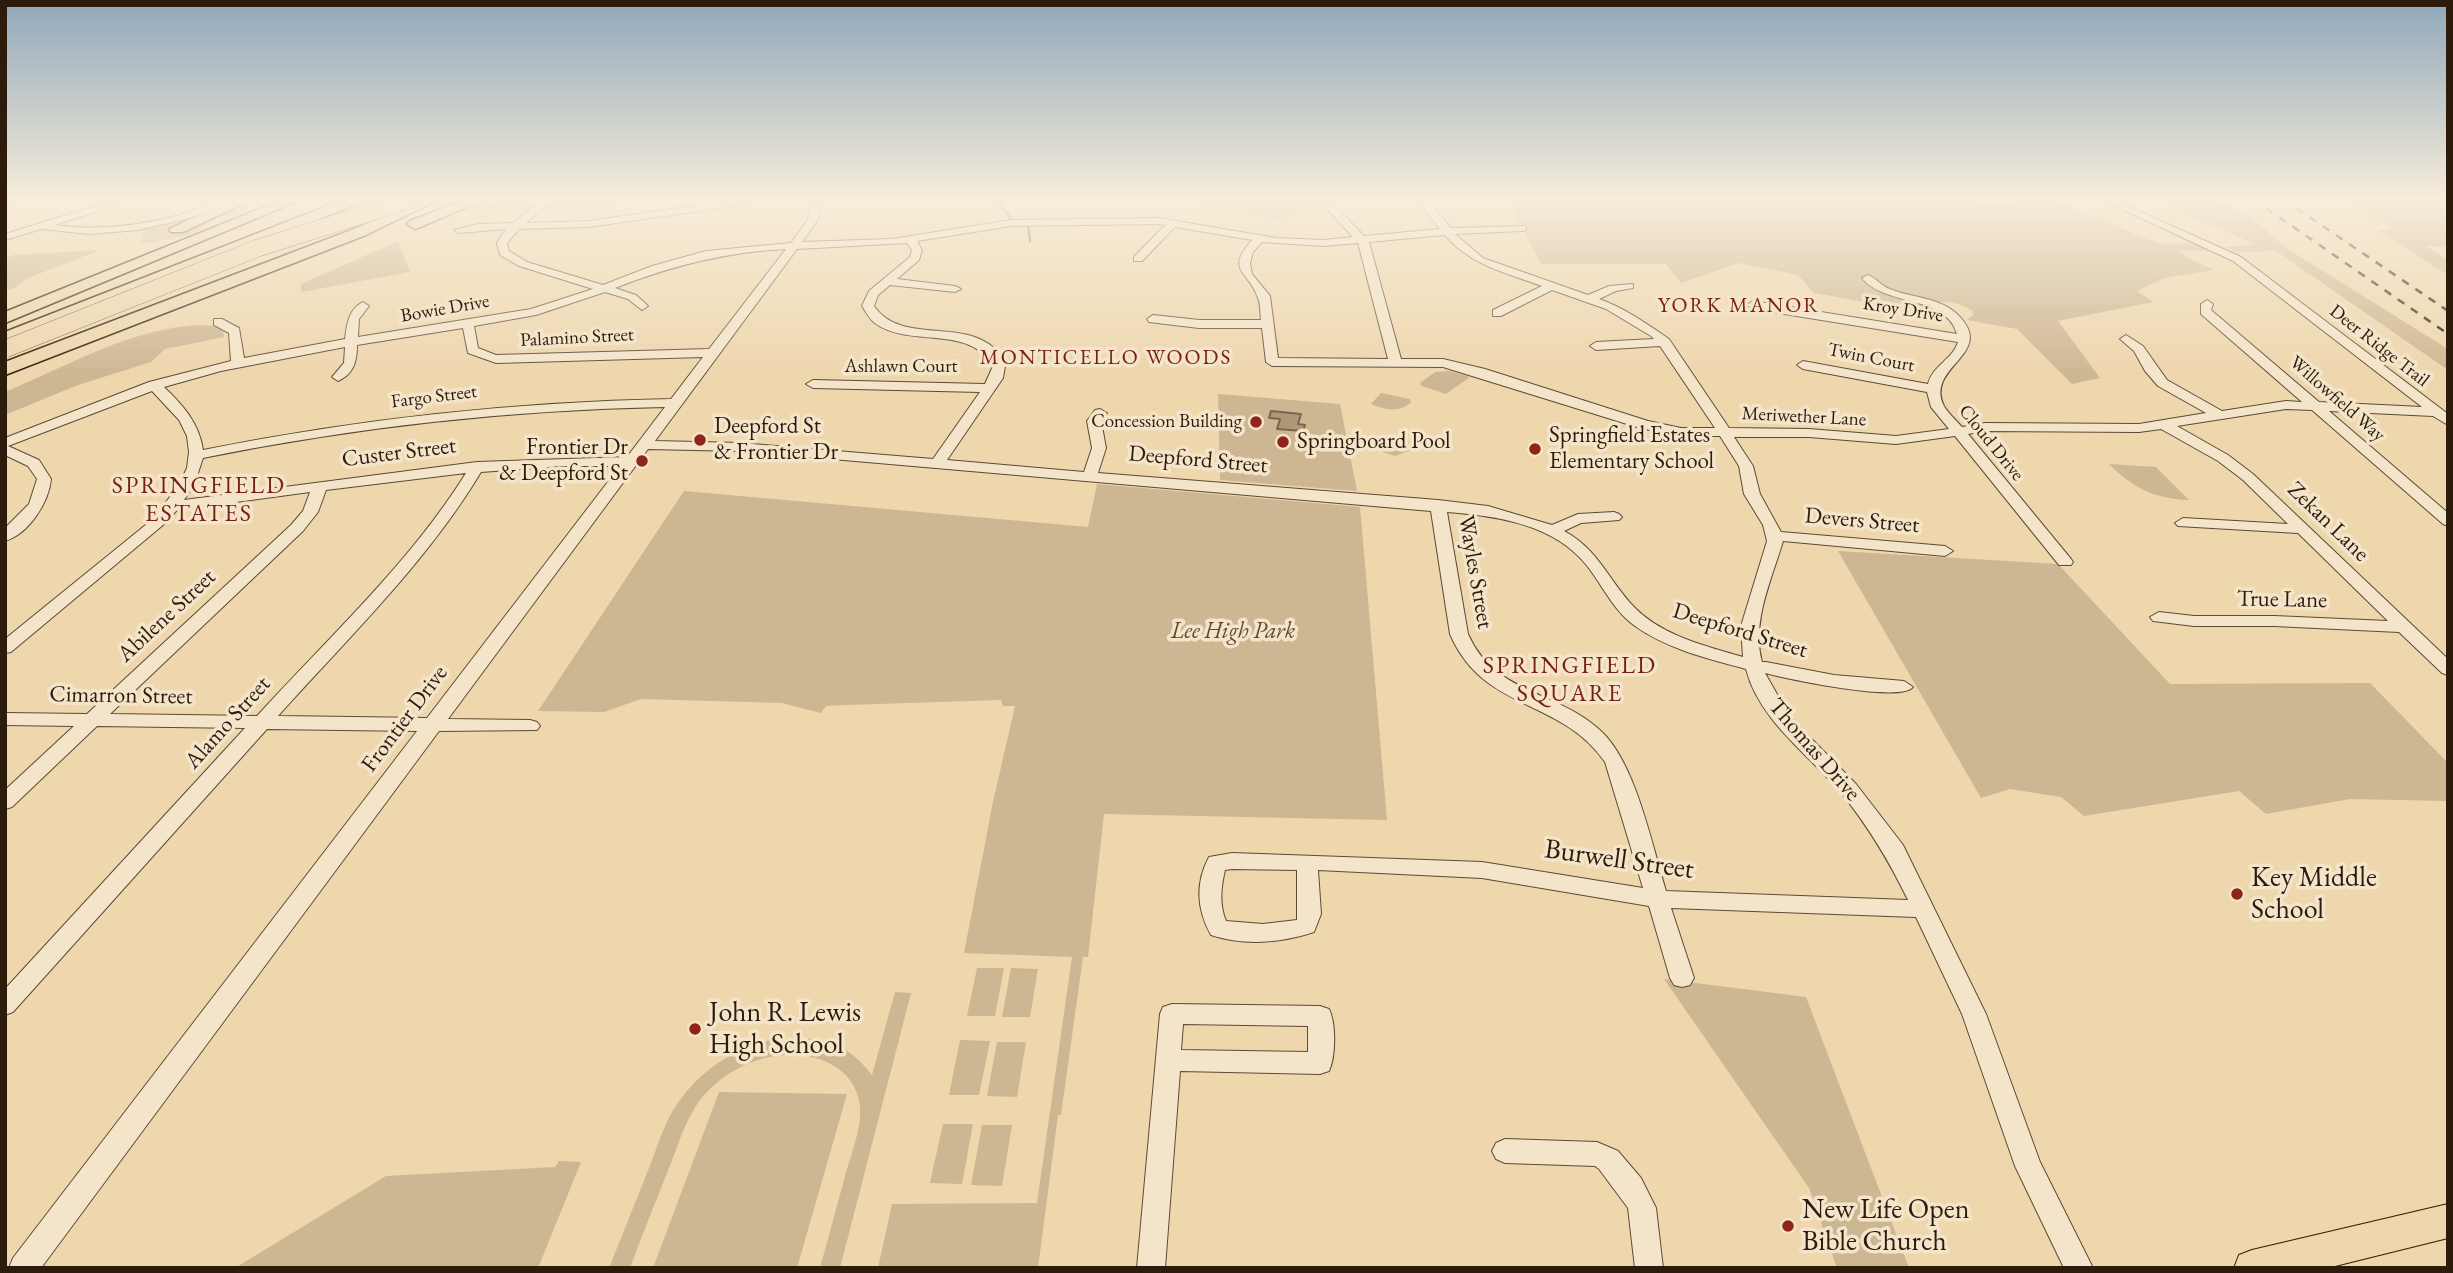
<!DOCTYPE html>
<html>
<head>
<meta charset="utf-8">
<style>
	body { margin:0 }
	#map { position:relative; width:2453px; height:1273px; overflow:hidden; background:#eed6ad; font-family:"EB Garamond",serif }
	canvas { display:block }
	.frame { position:absolute; inset:0; border:7px solid #2d1c0c; pointer-events:none }
</style>
</head>
<body>
<div id="map">
<canvas width="2453" height="1273"></canvas>
<div class="frame"></div>
</div>
<script>
const ctx = document.querySelector('canvas').getContext('2d');
ctx.lineJoin = 'round';
function fill(path, color) { ctx.fillStyle = color; ctx.fill(path, 'evenodd'); }
function trace(path, color, width, dash) { ctx.strokeStyle = color; ctx.lineWidth = width; ctx.lineCap = dash ? 'butt' : 'round'; ctx.setLineDash(dash || []); ctx.stroke(path); }
function drawText(font, color, halo, rows, align = 'center') {
  ctx.font = font + ' "EB Garamond",serif'; ctx.lineWidth = 7; ctx.setLineDash([]); ctx.textBaseline = 'middle'; ctx.strokeStyle = halo; ctx.fillStyle = color; for (const [text, x, y, turn = 0] of rows) {
    ctx.save(); ctx.translate(x, y); ctx.rotate((+turn || 0) * Math.PI / 180); ctx.textAlign = isNaN(turn) ? turn : align; if (halo) ctx.strokeText(text, 0, 0); ctx.fillText(text, 0, 0); ctx.restore();
  }
}
fill(new Path2D(`
	M 496,199 L 657,199 L 591,208 L 464,210 Z
	M 876,199 L 1306,199 L 1306,203 L 1314,204 L 1280,220 L 1192,204 Z
	M 1507,199 L 1974,199 L 1982,205 L 2028,199 L 2055,199 L 2141,237 L 2163,244 L 2198,243 L 2216,251 L 2178,250 L 2192,260 L 2214,270 L 2164,278 L 2137,291 L 2153,302 L 2058,321 L 2100,378 L 2072,384 L 2017,329 L 1967,320 L 1973,315 L 1973,311 C 1960,302 1944,299 1929,305 L 1932,311 L 1945,316 L 1814,293 L 1798,275 L 1739,263 L 1681,283 L 1666,264 L 1541,264 Z
	M 2151,199 L 2216,199 L 2242,210 L 2291,251 L 2448,349 L 2448,370 L 2276,251 L 2236,252 L 2225,247 L 2255,244 Z
	M 2345,199 L 2448,199 L 2448,247 L 2426,246 L 2448,260 L 2448,275 L 2377,230 L 2394,230 Z
	M 232,204 L 250,206 L 236,216 L 222,216 L 186,236 L 141,244 L 143,228 L 189,218 Z
	M 398,241 L 410,272 L 301,292 L 301,284 Z
	M 100,250 L 28,278 L 17,285 L 16,288 L 5,290 L 5,259 L 13,255 Z
	M 198,325 L 213,326 L 223,331 L 224,337 L 165,349 L 151,362 L 78,385 L 5,415 L 5,392 C 67,366 130,329 198,325 Z
	M 1450,371 L 1470,377 L 1446,394 L 1422,386 L 1420,383 L 1435,372 Z
	M 1381,393 L 1410,399 L 1411,402 C 1401,413 1384,410 1371,404 Z
	M 1218,394 L 1340,404 L 1357,491 L 1220,480 Z
	M 1388,436 L 1408,441 L 1411,450 L 1395,456 L 1374,449 L 1372,444 Z
	M 2109,464 L 2156,467 L 2189,500 C 2155,499 2133,488 2109,464 Z
	M 1097,484 L 1360,507 L 1387,820 L 1104,814 L 1088,957 L 1083,957 L 1061,1115 L 1058,1115 L 1038,1268 L 878,1268 L 892,1204 L 1037,1203 L 1072,957 L 964,953 L 993,802 L 1015,706 L 1003,706 L 1001,700 L 847,705 L 826,706 L 821,713 L 782,703 L 641,699 L 604,712 L 538,711 L 684,491 L 1088,527 Z
	M 1838,551 L 2058,564 L 2170,684 L 2370,683 L 2448,763 L 2448,801 L 2350,799 L 2266,814 L 2239,791 L 2084,816 L 2061,797 L 2010,789 L 1981,798 Z
	M 977,968 L 1004,968 L 995,1016 L 967,1016 Z
	M 1011,968 L 1038,969 L 1030,1017 L 1002,1017 Z
	M 1664,979 L 1806,997 L 1909,1268 L 1837,1268 L 1809,1188 Z
	M 895,992 L 911,993 L 840,1268 L 820,1268 C 828,1239 836,1209 844,1180 C 849,1160 858,1139 860,1118 C 864,1075 825,1053 787,1055 C 754,1056 720,1074 700,1100 C 686,1119 679,1142 671,1163 C 657,1198 643,1233 630,1268 L 609,1268 C 623,1233 637,1198 651,1163 C 659,1142 666,1118 680,1100 C 704,1066 747,1040 789,1038 C 828,1037 848,1045 872,1075 Z
	M 960,1040 L 990,1041 L 979,1095 L 949,1095 Z
	M 997,1042 L 1026,1042 L 1017,1097 L 987,1096 Z
	M 719,1092 L 847,1094 L 797,1268 L 653,1268 Z
	M 943,1124 L 973,1124 L 962,1184 L 930,1183 Z
	M 982,1125 L 1012,1125 L 1002,1186 L 971,1185 Z
	M 559,1161 L 581,1162 L 538,1268 L 235,1268 L 386,1176 L 555,1167 Z`), '#cdb692');
const water = new Path2D(`
	M 1271,411 L 1301,414 L 1298,424 L 1305,425 L 1303,431 L 1277,429 L 1280,419 L 1269,418 Z`);
fill(water, '#ac9776');
trace(water, '#79664c', 2);
trace(new Path2D(`
	M 973,199 L 1002,204 L 1002,208 L 1011,218
	M 1028,226 L 1030,241`), '#79664c', 2.5);
const minor = new Path2D(`
	M 13,199 L 28,199 L 5,207 L 5,201 Z
	M 119,199 L 133,199 L 55,225 C 96,231 139,226 180,215 C 198,209 218,197 237,199 L 190,218 L 138,230 L 89,234 L 41,229 L 5,240 L 5,234 Z
	M 543,199 L 548,202 L 547,204 L 526,223 L 589,221 L 742,199 L 765,199 L 760,202 L 589,227 L 519,229 L 507,243 L 509,251 L 527,262 L 603,285 L 652,266 L 706,251 L 791,243 L 807,221 L 812,206 L 807,199 L 817,199 L 822,206 L 817,221 L 802,242 L 892,239 L 1011,220 L 1159,218 L 1276,238 L 1323,240 L 1353,237 L 1324,206 L 1302,202 L 1302,199 L 1331,202 L 1364,236 L 1440,229 L 1416,199 L 1426,199 L 1451,228 L 1526,226 L 1526,230 L 1522,231 L 1455,234 L 1483,258 L 1588,295 L 1609,286 L 1633,284 L 1633,288 L 1616,291 L 1599,299 C 1625,308 1647,324 1669,339 L 1729,428 L 1809,429 L 1896,436 L 1949,429 L 1931,407 L 1927,392 L 1803,369 L 1797,365 L 1803,361 L 1928,384 C 1932,366 1953,359 1958,342 L 1753,309 L 1747,305 L 1753,301 L 1957,334 C 1946,294 1885,307 1862,278 L 1868,275 C 1876,278 1881,286 1890,289 C 1911,298 1938,297 1956,313 C 2000,354 1924,365 1944,406 C 1948,413 1956,420 1962,427 L 1985,423 L 2139,424 L 2206,413 L 2158,386 L 2145,371 L 2134,351 L 2120,339 L 2126,335 L 2143,346 L 2167,380 L 2222,411 L 2286,401 L 2302,402 L 2201,314 L 2201,304 L 2207,300 L 2213,304 L 2211,310 L 2319,402 L 2422,407 L 2233,261 L 2100,199 L 2112,199 L 2241,257 L 2448,414 L 2448,425 L 2433,416 L 2329,411 L 2448,513 L 2448,526 L 2443,524 L 2312,410 L 2286,409 L 2177,426 L 2228,455 L 2253,474 L 2448,659 L 2448,675 L 2442,673 L 2399,632 L 2274,626 L 2194,626 L 2153,621 L 2150,617 L 2159,612 L 2194,616 L 2274,616 L 2388,621 L 2298,533 L 2178,526 L 2175,523 L 2183,518 L 2288,524 L 2243,480 L 2218,461 L 2161,429 L 2139,432 L 1985,431 L 1968,434 L 2071,559 L 2073,562 L 2071,565 L 2059,565 L 1955,436 L 1896,444 L 1809,437 L 1734,437 L 1753,466 L 1760,494 L 1781,532 L 1945,546 L 1953,551 L 1945,556 L 1783,541 C 1772,579 1751,622 1762,662 L 1766,662 L 1834,675 L 1904,681 L 1913,687 C 1900,703 1788,679 1765,673 L 1790,717 L 1856,784 L 1903,845 L 1986,1014 L 2040,1162 L 2093,1268 L 2064,1268 L 2015,1166 L 1962,1014 L 1916,917 L 1671,908 L 1694,978 L 1690,985 L 1682,987 L 1674,985 L 1670,978 L 1649,906 L 1482,878 L 1318,870 L 1321,914 L 1314,932 C 1281,943 1244,946 1211,935 C 1197,910 1195,883 1209,857 L 1232,853 L 1482,862 L 1643,888 L 1605,762 C 1560,697 1484,713 1450,634 L 1431,511 L 740,451 L 648,449 L 448,719 L 530,720 L 537,722 L 540,726 L 537,730 L 439,731 L 41,1268 L 9,1268 L 13,1258 L 417,731 L 267,729 L 13,1012 L 5,1015 L 5,989 L 245,728 L 97,726 L 12,807 L 5,809 L 5,790 L 74,726 L 5,725 L 5,713 L 87,714 L 291,525 L 303,511 L 310,492 L 177,510 L 163,525 L 11,652 L 5,653 L 5,639 L 153,519 L 179,485 L 187,468 L 189,452 L 187,436 L 179,420 L 152,391 L 8,446 L 39,460 L 51,479 C 49,502 29,534 5,541 L 5,528 L 29,504 L 37,479 L 28,466 L 5,455 L 5,438 L 149,382 L 231,361 L 229,333 L 214,325 L 214,319 L 222,319 L 239,328 L 244,358 L 345,339 C 347,324 348,310 363,302 L 369,306 L 359,319 L 358,337 L 531,309 L 593,289 L 519,266 L 500,255 L 497,243 L 506,229 L 459,233 L 454,230 L 479,224 L 513,223 ZM 1159,224 L 1165,225 L 1134,257 L 1134,261 L 1142,261 L 1175,227 L 1252,240 C 1224,271 1250,272 1258,298 C 1261,305 1260,313 1261,320 L 1199,320 L 1153,315 L 1147,319 L 1149,322 L 1199,328 L 1262,328 L 1266,362 L 1272,366 L 1443,367 L 1640,428 L 1681,436 L 1720,436 L 1739,466 L 1744,494 L 1763,525 L 1767,541 L 1741,626 L 1743,657 C 1706,646 1662,636 1634,607 C 1609,581 1598,549 1564,531 L 1581,523 L 1619,520 L 1622,517 L 1619,514 L 1614,512 L 1578,514 L 1552,525 L 1488,506 L 1438,500 L 1098,473 L 1106,448 L 1101,421 L 1107,413 L 1100,409 L 1095,410 L 1087,421 L 1092,448 L 1084,472 L 947,460 L 1003,378 L 1005,366 C 1002,360 999,352 994,348 C 960,318 901,345 874,306 L 878,295 L 890,285 L 955,292 L 961,289 L 955,286 L 897,279 L 919,260 L 922,250 L 917,241 L 1011,226 ZM 1445,235 C 1470,265 1506,273 1542,286 L 1493,310 L 1493,316 L 1501,316 L 1552,290 L 1606,309 L 1651,336 L 1654,339 L 1596,342 L 1590,346 L 1596,350 L 1660,346 L 1715,428 L 1681,428 L 1648,421 L 1485,369 L 1443,359 L 1401,359 L 1369,242 ZM 1262,242 L 1323,246 L 1358,243 L 1388,359 L 1278,358 L 1270,296 L 1252,274 L 1250,263 L 1253,252 ZM 907,243 L 912,250 L 910,257 L 869,291 L 862,306 C 866,312 870,320 876,324 C 911,348 969,324 993,366 L 985,384 L 813,380 L 806,384 L 813,388 L 980,392 L 933,459 L 740,443 L 655,441 L 797,249 ZM 786,249 L 709,349 L 496,355 L 478,348 L 474,326 L 536,315 L 605,292 L 628,299 L 642,310 L 648,306 L 636,295 L 615,288 C 671,266 725,252 786,249 ZM 463,328 L 468,353 L 496,363 L 703,357 L 671,399 C 513,402 358,419 203,450 C 199,423 183,405 164,387 L 221,371 L 345,347 L 344,363 L 332,377 L 338,381 C 354,374 357,361 357,345 ZM 665,407 L 627,457 L 477,462 L 184,500 L 194,485 L 203,458 C 356,427 509,410 665,407 ZM 562,466 L 620,466 L 427,718 L 278,716 C 348,638 427,562 481,472 ZM 466,473 C 410,563 328,638 257,716 L 110,714 L 303,531 L 318,512 L 326,490 ZM 1447,512 C 1497,516 1555,524 1588,567 C 1604,588 1614,611 1635,626 C 1667,649 1709,659 1746,669 C 1759,721 1811,756 1843,795 C 1870,829 1889,861 1908,900 L 1666,891 C 1652,845 1636,766 1603,733 C 1560,690 1495,696 1468,634 ZM 1232,869 L 1297,870 L 1297,920 L 1263,924 L 1226,921 C 1219,904 1221,887 1225,870 Z
	M 1172,1004 L 1320,1006 L 1329,1009 C 1336,1023 1336,1056 1329,1071 L 1320,1074 L 1180,1071 L 1165,1268 L 1137,1268 L 1160,1014 L 1163,1007 ZM 1183,1024 L 1308,1026 L 1308,1052 L 1181,1050 Z
	M 1505,1139 L 1597,1142 L 1618,1151 L 1641,1178 L 1656,1208 L 1663,1268 L 1635,1268 L 1628,1208 L 1599,1169 L 1595,1166 L 1505,1163 L 1496,1159 L 1492,1151 L 1496,1143 Z`);
const major = new Path2D(`
	M 2448,1204 L 2448,1238 L 2327,1268 L 2234,1268 L 2239,1255 L 2252,1250 Z`);
const highway = new Path2D(`
	M 234,199 L 253,199 L 183,232 L 171,232 L 169,229 Z
	M 284,199 L 303,199 L 5,323 L 5,312 Z
	M 345,199 L 364,199 L 362,202 L 5,344 L 5,332 Z
	M 422,199 L 440,199 L 366,235 L 5,375 L 5,362 L 354,229 Z
	M 467,199 L 486,199 L 420,227 L 415,229 L 407,224 L 410,221 Z`);
trace(minor, '#5d4a34', 2);
trace(major, '#2d1c0c', 2);
trace(highway, '#2d1c0c', 3);
fill(minor, '#f4e4ca');
fill(major, '#eed6ad');
fill(highway, '#eed6ad');
trace(new Path2D(`
	M 2253,199 L 2448,334
	M 2283,199 L 2448,311`), '#2d1c0c', 2.5, [8, 8]);
const highwayBridge = new Path2D(`
	M 5,349 L 258,248 L 413,199`);
trace(highwayBridge, '#2d1c0c', 18, []);
trace(highwayBridge, '#eed6ad', 17);
const sky = ctx.createLinearGradient(0, 0, 0, 377);
sky.addColorStop(0, '#90a8ba');
sky.addColorStop(0.53, '#f7edda');
sky.addColorStop(1, '#f7edda00');
ctx.fillStyle = sky;
ctx.fillRect(0, 0, 2453, 377);
for (const [x, y, r, color] of [
	[1256,422,7,"#8f2418"],
	[700,440,7,"#8f2418"],
	[1283,442,7,"#8f2418"],
	[1535,449,7,"#8f2418"],
	[642,461,7,"#8f2418"],
	[2237,894,7,"#8f2418"],
	[695,1029,7,"#8f2418"],
	[1788,1226,7,"#8f2418"]
]) { const dot = new Path2D(); dot.arc(x, y, r, 0, 2 * Math.PI); ctx.fillStyle = color; ctx.fill(dot); trace(dot, '#f4e4ca', 2.5); }
drawText('19px', '#2d1c0c', '#f4e4ca', [
	["Bowie Drive",445,309,-10],
	["Kroy Drive",1903,310,9],
	["Palamino Street",577,338,-3],
	["Deer Ridge Trail",2379,346,38],
	["Twin Court",1871,358,11],
	["Ashlawn Court",901,367],
	["Fargo Street",434,397,-7],
	["Willowfield Way",2337,399,41],
	["Meriwether Lane",1804,417,3],
	["Cloud Drive",1991,443,51]
]);
drawText('19px', '#2d1c0c', '#f4e4ca', [
	["Concession Building",1242,422]
], 'right');
ctx.letterSpacing = '2px';
drawText('21px', '#7a1f14', '#f4e4ca', [
	["YORK MANOR",1739,306],
	["MONTICELLO WOODS",1106,358]
]);
ctx.letterSpacing = '0px';
drawText('23px', '#2d1c0c', '#f4e4ca', [
	["Deepford St",714,427],
	["& Frontier Dr",714,453],
	["Springfield Estates",1549,436],
	["Elementary School",1549,462],
	["Springboard Pool",1297,442],
	["Frontier Dr",628,448,"right"],
	["& Deepford St",628,474,"right"]
], 'left');
drawText('23px', '#2d1c0c', '#f4e4ca', [
	["Custer Street",399,453,-7],
	["Deepford Street",1198,460,5],
	["Devers Street",1862,521,5],
	["Zekan Lane",2328,522,44],
	["Wayles Street",1475,572,80],
	["True Lane",2282,600,1],
	["Abilene Street",167,616,-43],
	["Deepford Street",1740,631,17],
	["Cimarron Street",121,696,1],
	["Frontier Drive",405,719,-53],
	["Alamo Street",228,723,-48],
	["Thomas Drive",1814,750,49]
]);
drawText('italic 23px', '#5d4a34', '#f4e4ca', [
	["Lee High Park",1233,632]
]);
ctx.letterSpacing = '2px';
drawText('24px', '#7a1f14', '#f4e4ca', [
	["SPRINGFIELD",199,486],
	["ESTATES",199,514],
	["SPRINGFIELD",1570,666],
	["SQUARE",1570,694]
]);
ctx.letterSpacing = '0px';
drawText('28px', '#2d1c0c', '#f4e4ca', [
	["Burwell Street",1619,860,8]
]);
drawText('28px', '#2d1c0c', '#f4e4ca', [
	["Key Middle",2251,878],
	["School",2251,910],
	["John R. Lewis",709,1013],
	["High School",709,1045],
	["New Life Open",1802,1210],
	["Bible Church",1802,1242]
], 'left');
</script>
</body>
</html>
